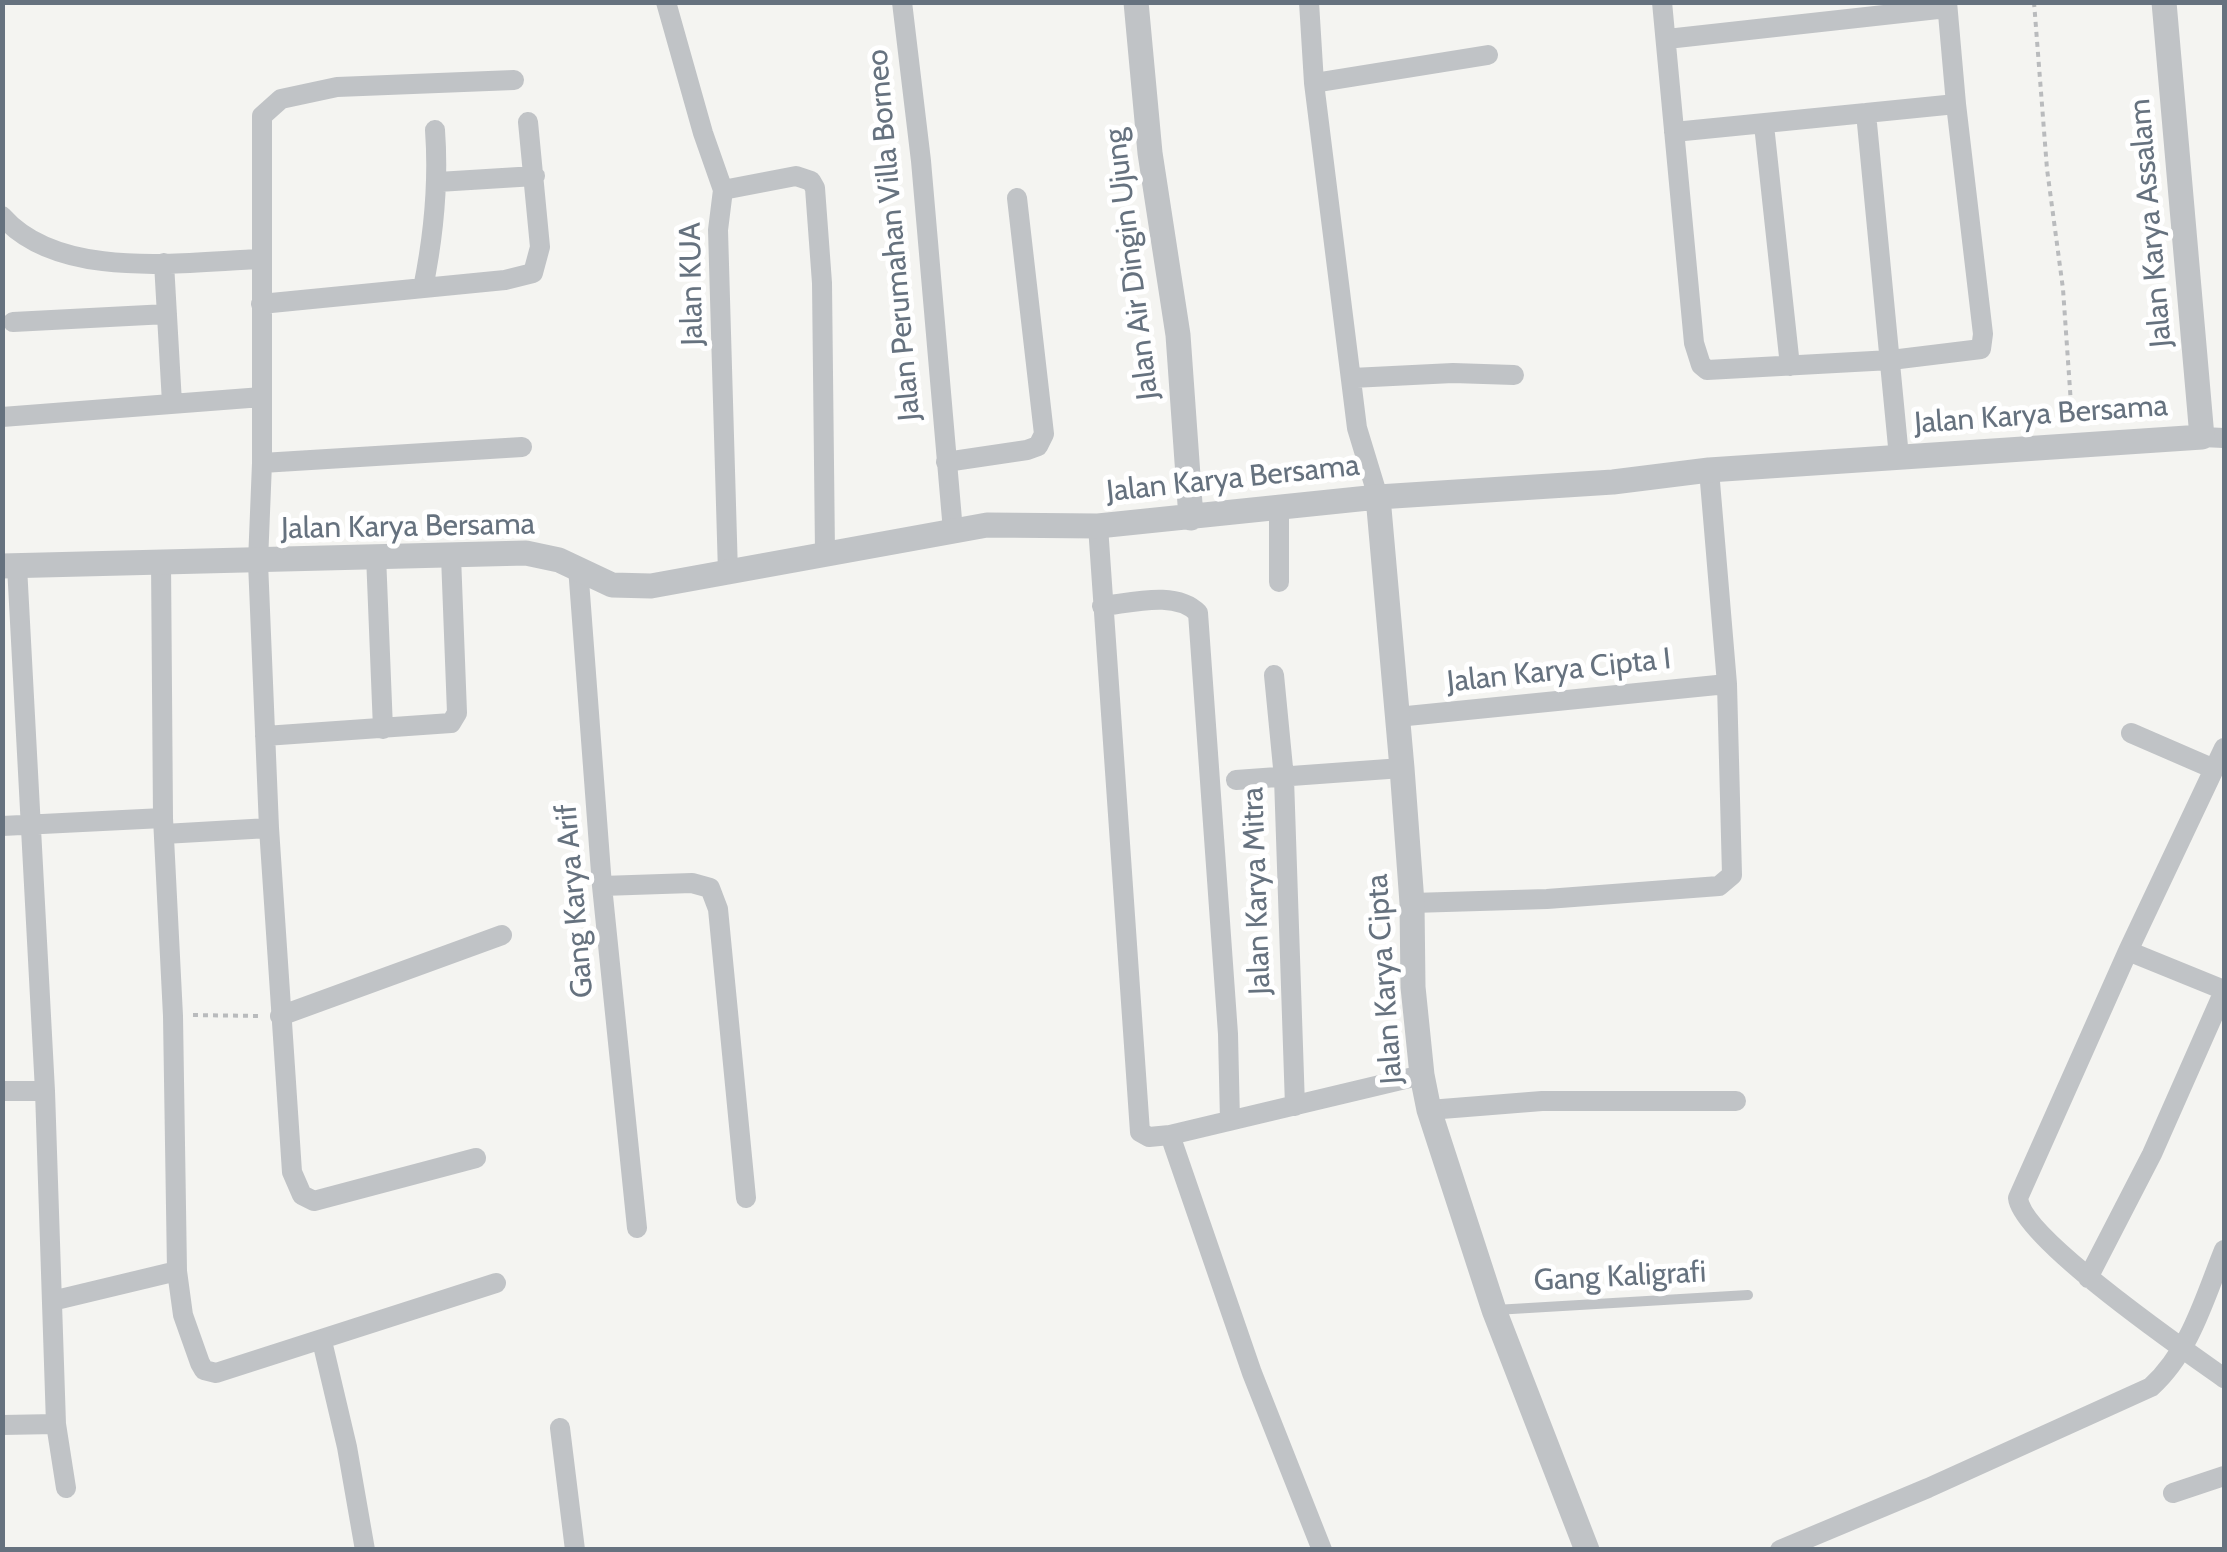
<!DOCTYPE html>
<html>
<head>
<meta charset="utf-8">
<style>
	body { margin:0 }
	#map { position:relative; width:2227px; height:1552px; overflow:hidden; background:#f4f4f1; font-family:Cabin,sans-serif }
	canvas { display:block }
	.frame { position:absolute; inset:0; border:5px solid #66727f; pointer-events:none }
</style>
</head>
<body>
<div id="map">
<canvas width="2227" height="1552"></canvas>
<div class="frame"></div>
</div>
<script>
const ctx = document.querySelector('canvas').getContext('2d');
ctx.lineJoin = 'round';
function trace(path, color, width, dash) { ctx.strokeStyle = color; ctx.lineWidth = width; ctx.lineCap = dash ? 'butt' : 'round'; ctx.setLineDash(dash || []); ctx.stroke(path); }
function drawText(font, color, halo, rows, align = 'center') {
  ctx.font = font + ' Cabin,sans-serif'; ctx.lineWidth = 10; ctx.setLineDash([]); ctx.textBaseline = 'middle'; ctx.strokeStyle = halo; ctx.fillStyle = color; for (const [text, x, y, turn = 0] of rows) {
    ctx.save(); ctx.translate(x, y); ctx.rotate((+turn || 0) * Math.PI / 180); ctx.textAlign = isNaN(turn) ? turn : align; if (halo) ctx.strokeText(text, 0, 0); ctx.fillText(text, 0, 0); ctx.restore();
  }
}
trace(new Path2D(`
	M 2034,2 L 2047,169 L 2063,289 L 2071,404
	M 193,1015 L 258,1016`), '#b9bbbd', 4, [5, 5]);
trace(new Path2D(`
	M 1495,1310 L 1748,1295`), '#c0c3c6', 10);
trace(new Path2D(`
	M 666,2 L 703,133 L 723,190 L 718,230 L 728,573
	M 902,2 L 921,161 L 953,531
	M 1309,2 L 1314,83 L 1357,428 L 1378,497
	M 1662,2 L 1694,343 L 1701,365 L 1707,370 L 1891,360 L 1981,349 L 1983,334 L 1956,104
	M 1667,39 L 1947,8
	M 1314,83 L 1488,55
	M 1764,125 L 1790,366
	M 1674,132 L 1866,113
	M 438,182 L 535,176
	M 723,190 L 796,176 L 811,181 L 815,188 L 822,283 L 825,553
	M 2,216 C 59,281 182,262 260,259
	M 164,263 L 172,403
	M 423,288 C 434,234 439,185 435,130
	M 261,304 L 505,280 L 533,273 L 540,247 L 528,122
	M 13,322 L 167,314
	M 1352,378 L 1453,373 L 1514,375
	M 2,417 L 262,397
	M 2202,437 L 2224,438
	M 1899,457 L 1866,113 L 1956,104 L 1947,2
	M 946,462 L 1027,450 L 1038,446 L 1044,434 L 1017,198
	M 262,463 L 522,447
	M 1098,526 L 1140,1132 L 1149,1137 L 1170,1135 L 1422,1075
	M 376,555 L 383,729
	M 161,561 L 163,818 L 173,1016 L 177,1271 L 183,1315 L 200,1363 L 204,1370 L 216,1373 L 496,1283
	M 17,566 L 45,1091 L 56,1424 L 66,1488
	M 578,567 L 602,886 L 637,1228
	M 1279,582 L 1279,509
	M 1102,606 C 1131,603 1176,590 1198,613 L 1228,1034 L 1230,1121
	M 1274,675 L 1284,778 L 1295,1106
	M 1397,717 L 1727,684
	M 2131,733 L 2214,769
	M 265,736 L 451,723 L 457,713 L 451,556
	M 2224,748 L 2128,951 L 2018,1198 C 2022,1238 2186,1351 2224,1378
	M 1236,780 L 1402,768
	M 2,826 L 163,818
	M 164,834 L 269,828
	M 602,886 L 692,883 L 710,888 L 718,909 L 746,1198
	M 1412,903 L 1547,899 L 1719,886 L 1732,875 L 1727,684 L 1709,470
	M 2128,951 L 2224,990
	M 280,1016 L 502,935
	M 2,1091 L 45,1091
	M 1429,1110 L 1542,1101 L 1736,1101
	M 1170,1135 L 1252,1373 L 1322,1550
	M 476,1158 L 314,1201 L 302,1195 L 292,1172 L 269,828 L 258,562 L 262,463 L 262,116 L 281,99 L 337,87 L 514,80
	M 2088,1278 L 2152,1154 L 2224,991
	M 52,1301 L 177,1271
	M 322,1341 L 347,1447 L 365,1550
	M 2,1425 L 56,1424
	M 560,1428 L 575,1550
	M 2173,1493 L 2224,1476
	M 1780,1550 L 1928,1488 L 2151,1387 C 2190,1352 2205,1297 2224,1250`), '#c0c3c6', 20);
trace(new Path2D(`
	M 1136,2 L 1150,153 L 1178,335 L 1191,518
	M 1378,497 L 1402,768 L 1412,903 L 1413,987 L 1422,1075 L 1429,1110 L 1494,1310 L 1587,1550
	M 2,566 L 526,553 L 559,560 L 612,585 L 651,586 L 987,525 L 1098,526 L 1378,497 L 1613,482 L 1709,470 L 2202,437 L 2164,2`), '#c0c3c6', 25);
drawText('30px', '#66727f', '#fff', [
	["Jalan Karya Assalam",2151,223,-95],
	["Jalan Perumahan Villa Borneo",894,235,-95],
	["Jalan Air Dingin Ujung",1132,264,-97],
	["Jalan KUA",692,284,-91],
	["Jalan Karya Bersama",2041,415,-4],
	["Jalan Karya Bersama",1233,479,-6],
	["Jalan Karya Bersama",408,527,-1],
	["Jalan Karya Cipta I",1559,671,-6],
	["Jalan Karya Mitra",1257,891,-92],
	["Gang Karya Arif",575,901,-95],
	["Jalan Karya Cipta",1385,979,-94],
	["Gang Kaligrafi",1620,1277,-3]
]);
</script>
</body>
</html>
